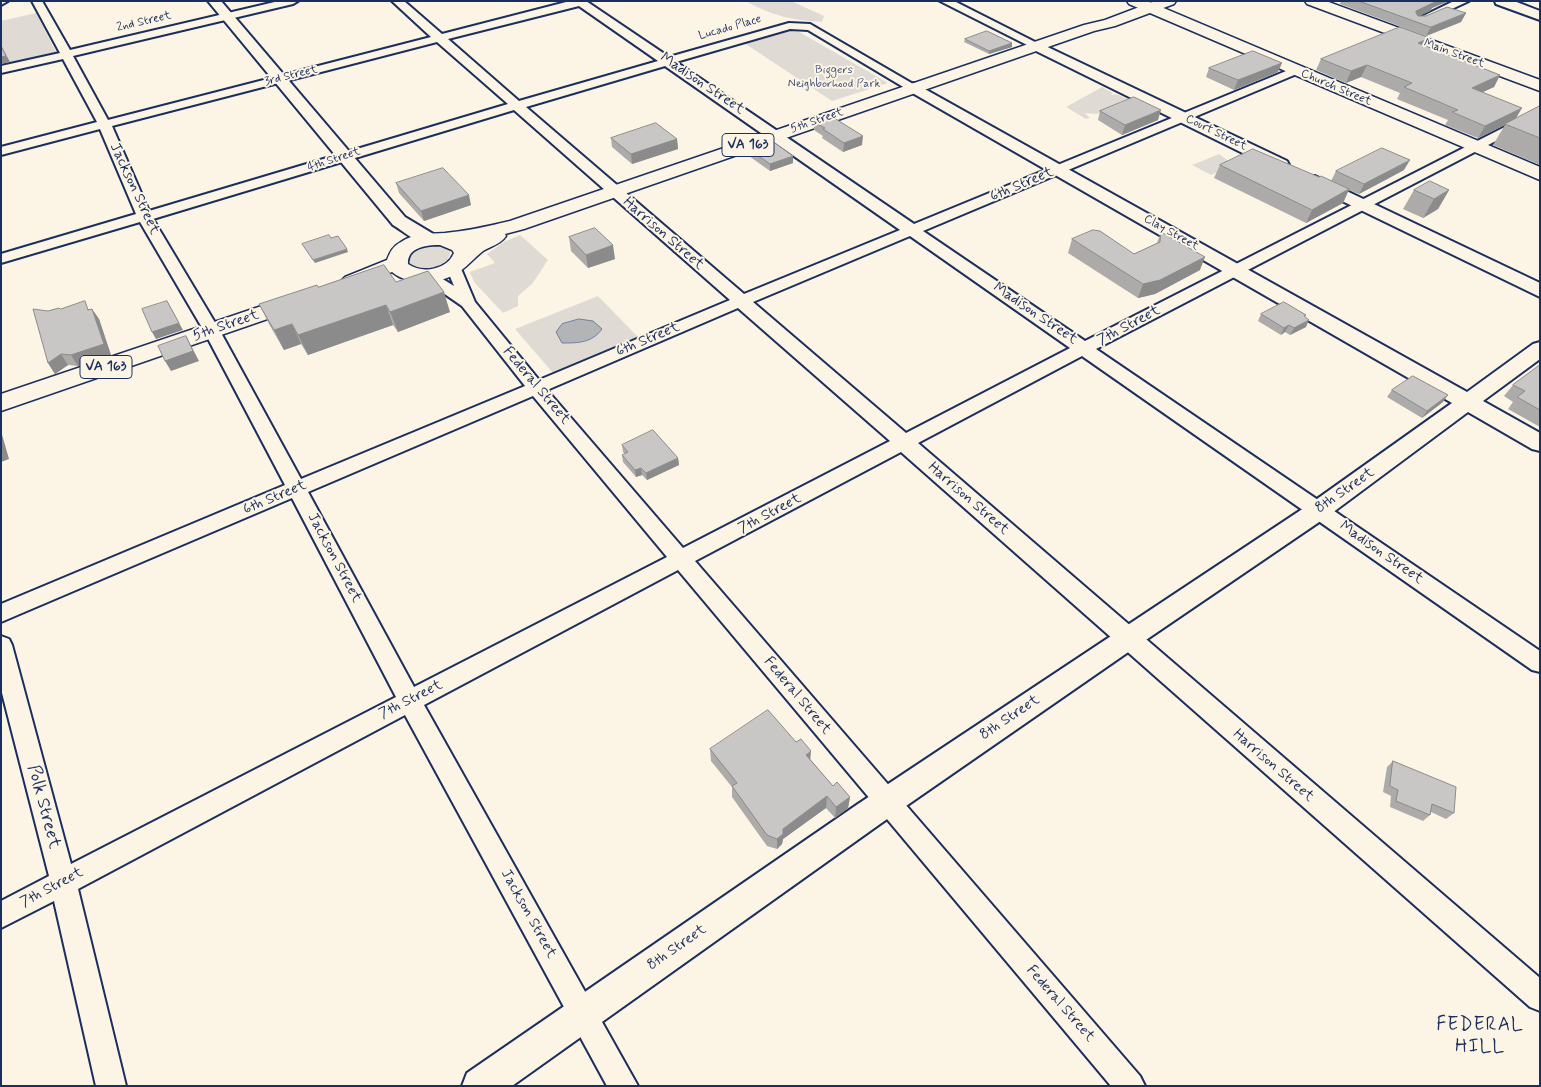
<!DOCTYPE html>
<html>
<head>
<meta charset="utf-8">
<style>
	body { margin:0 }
	#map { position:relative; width:1541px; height:1087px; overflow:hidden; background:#fcf5e5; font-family:Mynerve,sans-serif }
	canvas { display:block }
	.frame { position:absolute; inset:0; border:2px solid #1b2f5e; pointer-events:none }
</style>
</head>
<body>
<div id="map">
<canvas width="1541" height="1087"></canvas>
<div class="frame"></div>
</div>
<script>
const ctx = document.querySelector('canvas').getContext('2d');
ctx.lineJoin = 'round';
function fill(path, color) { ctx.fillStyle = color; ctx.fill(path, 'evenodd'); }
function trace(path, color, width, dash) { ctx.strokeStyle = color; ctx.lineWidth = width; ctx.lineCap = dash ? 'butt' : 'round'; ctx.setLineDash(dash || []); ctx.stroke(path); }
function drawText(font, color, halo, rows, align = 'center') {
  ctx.font = font + ' Mynerve,sans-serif'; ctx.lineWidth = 4; ctx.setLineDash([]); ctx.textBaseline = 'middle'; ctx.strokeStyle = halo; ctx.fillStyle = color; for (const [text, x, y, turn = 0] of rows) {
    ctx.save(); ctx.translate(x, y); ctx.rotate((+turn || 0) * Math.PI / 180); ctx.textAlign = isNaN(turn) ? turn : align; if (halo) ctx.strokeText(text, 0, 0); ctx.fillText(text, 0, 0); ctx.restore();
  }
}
fill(new Path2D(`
	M 746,1 L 791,1 L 824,16 L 822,22 C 792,20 772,16 746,1 Z
	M 36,13 L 57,54 L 1,67 L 1,21 Z
	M 794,29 L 888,83 L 832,101 L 744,43 Z
	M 1102,87 L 1113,93 L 1111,94 L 1113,95 L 1116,94 L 1127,99 L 1117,103 L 1120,107 L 1096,114 L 1085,113 L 1090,118 L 1086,119 L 1066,107 Z
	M 1219,154 L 1230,162 L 1223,170 L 1211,175 L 1192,165 Z
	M 520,235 L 548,260 L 532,284 L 518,296 L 518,306 L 503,313 L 474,282 L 470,272 L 495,263 L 487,254 L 504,242 Z
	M 436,245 L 450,251 L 450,255 C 445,269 423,271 411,264 L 409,261 C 412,248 425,246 436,245 Z
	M 598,296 L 638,337 L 553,373 L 515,329 Z`), '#dfdbd4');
const water = new Path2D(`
	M 579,319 L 593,321 L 602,329 C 592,343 578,343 562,343 L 556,332 L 562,324 Z`);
fill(water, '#b2b4b8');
trace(water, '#767f94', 1);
const minor = new Path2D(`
	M 1,1 L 8,1 L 1,5 Z
	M 32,1 L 42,1 L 70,50 L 279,1 L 298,1 L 293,4 L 73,56 L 108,120 L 431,37 L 392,1 L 404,1 L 442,34 L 570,1 L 586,1 L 669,57 L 789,23 L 810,24 L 920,88 L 918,91 L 910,91 L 808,30 L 790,29 L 676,62 L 914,224 L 1291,69 L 1299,69 L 1301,71 L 1299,73 L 923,231 L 1085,341 L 1540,109 L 1540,118 L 1096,349 L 1540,651 L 1540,672 L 1532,670 L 1082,356 L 918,443 L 1540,978 L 1540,1011 L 1530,1007 L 901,452 L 695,561 L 1140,1076 L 1145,1086 L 1111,1086 L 678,570 L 424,705 L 638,1086 L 607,1086 L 405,715 L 78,889 L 126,1086 L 96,1086 L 54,901 L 1,928 L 1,901 L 49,876 L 1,689 L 1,636 L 9,639 L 12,645 L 71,864 L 396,697 L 292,498 L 1,622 L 1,604 L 285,485 L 204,331 L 140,222 L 1,263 L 1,254 L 136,214 L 100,129 L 1,155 L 1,147 L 97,122 L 63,59 L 1,73 L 1,66 L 60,53 ZM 579,6 L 658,61 L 519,101 L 448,39 ZM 437,42 L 508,104 L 149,211 L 112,126 ZM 665,66 L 900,230 L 744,294 L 526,107 ZM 514,110 L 730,300 L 539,380 L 475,302 L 459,264 L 449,264 L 446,267 L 454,286 L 433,273 L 423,273 L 420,276 L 423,279 L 462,306 L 525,386 L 301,479 L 220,331 L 153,219 ZM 910,236 L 1070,348 L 906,433 L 753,302 ZM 738,308 L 890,441 L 683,548 L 547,390 ZM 533,396 L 667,557 L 414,687 L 308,492 Z
	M 940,1 L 954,1 L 1043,46 L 1041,48 L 1033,48 Z
	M 1454,1 L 1469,1 L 1428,20 L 1420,20 L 1419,18 Z`);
const tertiary = new Path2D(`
	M 208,1 L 221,1 L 405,217 L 435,235 L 438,239 L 435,243 C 420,247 405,232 393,225 Z
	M 1495,1 L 1514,1 L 1540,11 L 1540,20 L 1496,4 Z
	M 1037,42 L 1287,161 L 1289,165 L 1287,169 L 1275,169 L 1032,49 L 1030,46 L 1032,43 Z
	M 914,83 L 1467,392 L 1533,344 L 1540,342 L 1540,359 L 1483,401 L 1540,433 L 1540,451 L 1532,449 L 1468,412 L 1328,516 L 1137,646 L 880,824 L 512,1086 L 462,1086 L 467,1073 L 858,804 L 1310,504 L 1452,403 L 909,91 L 906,88 L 909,85 Z
	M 1315,176 L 1540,283 L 1540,297 L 1309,185 L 1306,181 L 1309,177 Z`);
const secondary = new Path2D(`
	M 1127,1 L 1147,1 L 1540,167 L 1540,180 L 1129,4 Z`);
const primary = new Path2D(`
	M 1155,1 L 1176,1 L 1174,4 L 1115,26 L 1094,31 L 524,229 L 505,234 L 506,236 C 501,244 491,246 483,251 C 475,257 468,266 459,272 C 441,284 410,287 392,272 L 359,285 L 352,287 L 345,285 L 341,281 L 345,277 L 387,260 C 390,252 393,246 401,242 C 414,233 430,234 445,233 C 467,231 489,226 510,221 L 1084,25 L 1105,20 ZM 440,245 L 452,250 L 454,253 C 447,270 422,274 408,264 C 407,247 427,245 440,245 Z
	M 1305,1 L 1326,1 L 1540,80 L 1540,91 L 1307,4 Z
	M 300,293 L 308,295 L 311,300 L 308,305 L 1,411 L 1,394 Z`);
trace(minor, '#1b2f5e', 4);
trace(tertiary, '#1b2f5e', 4);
trace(secondary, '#1b2f5e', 3);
trace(primary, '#1b2f5e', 3);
fill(minor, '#fcf5e5');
fill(tertiary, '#fcf5e5');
fill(secondary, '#fcf5e5');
fill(primary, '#fcf5e5');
fill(new Path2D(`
	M 1341,1 L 1449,1 L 1432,8 L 1430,11 L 1419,16 L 1466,13 L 1461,22 L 1426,36 L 1340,4 Z
	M 965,39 L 1012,43 L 1012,47 L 989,54 L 964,42 Z
	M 1426,46 L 1500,75 L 1494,87 L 1482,92 L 1515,119 L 1540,106 L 1540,165 L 1493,145 L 1505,125 L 1478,138 L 1445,125 L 1448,120 L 1397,99 L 1400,93 L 1361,77 L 1346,83 L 1316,70 L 1321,59 Z
	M 1209,68 L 1278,72 L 1234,90 L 1206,77 Z
	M 1100,111 L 1158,120 L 1122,135 L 1098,120 Z
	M 814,122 L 862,145 L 843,152 L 822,138 L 823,136 L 814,130 Z
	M 611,138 L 677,139 L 678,149 L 632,164 L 612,147 Z
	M 749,149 L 793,163 L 770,171 L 749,156 Z
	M 1220,165 L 1319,177 L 1331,181 L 1336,171 L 1404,170 L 1359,194 L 1349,190 L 1343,203 L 1306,223 L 1214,178 Z
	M 396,183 L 471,205 L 424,221 L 399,193 Z
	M 1414,190 L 1449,190 L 1438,209 L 1423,218 L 1403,209 Z
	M 1161,232 L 1200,270 L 1155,294 L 1138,298 L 1068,253 L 1072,239 L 1134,254 L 1157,243 Z
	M 569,237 L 615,259 L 588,268 L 571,251 Z
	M 396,282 L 450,312 L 398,332 L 393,325 L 308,355 L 301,344 L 284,350 L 269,324 L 259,304 L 318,287 Z
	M 60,309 L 92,309 L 99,319 L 111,355 L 78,366 L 68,365 L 55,374 L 48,363 L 48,311 Z
	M 1261,314 L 1305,317 L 1306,327 L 1290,335 L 1285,332 L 1281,335 L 1258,321 Z
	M 1540,365 L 1540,427 L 1508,409 L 1513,402 L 1504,396 L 1513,385 Z
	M 1392,390 L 1443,402 L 1422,418 L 1387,397 Z
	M 622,445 L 678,458 L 679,465 L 647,480 L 642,475 L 636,477 L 623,462 L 622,455 L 625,454 L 623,452 Z
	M 710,749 L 811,760 L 833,786 L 850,797 L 848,808 L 835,818 L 826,808 L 783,839 L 782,844 L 777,849 L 767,846 L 732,797 L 732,787 L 711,761 Z
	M 1393,761 L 1454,813 L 1446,819 L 1431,812 L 1430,815 L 1423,821 L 1390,807 L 1391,796 L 1383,792 L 1387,767 Z`), '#acabaa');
fill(new Path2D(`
	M 1432,1 L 1449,1 L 1432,8 L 1430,11 L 1412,19 L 1416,11 Z
	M 1466,13 L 1461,22 L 1426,36 L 1431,27 Z
	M 1430,38 L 1424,50 L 1418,43 Z
	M 1012,43 L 1012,47 L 989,54 L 989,51 Z
	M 1,45 L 3,49 L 10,62 L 1,64 Z
	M 1282,63 L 1278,72 L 1234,90 L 1238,80 Z
	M 1367,65 L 1361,77 L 1346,83 L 1351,71 Z
	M 1500,75 L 1494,87 L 1466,100 L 1472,88 Z
	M 1522,108 L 1515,120 L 1505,124 L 1505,125 L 1478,138 L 1485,126 Z
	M 1161,110 L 1158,120 L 1122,135 L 1125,125 Z
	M 863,136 L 862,145 L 843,152 L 844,143 Z
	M 677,139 L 678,149 L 632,164 L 631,154 Z
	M 793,156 L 793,163 L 770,171 L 770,164 Z
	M 1410,160 L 1404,170 L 1359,194 L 1364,184 Z
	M 1349,189 L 1343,203 L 1306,223 L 1312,210 Z
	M 1449,190 L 1438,209 L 1423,218 L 1434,199 Z
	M 469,195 L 471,205 L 424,221 L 421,211 Z
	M 613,245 L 615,259 L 588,268 L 586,255 Z
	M 347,249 L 348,252 L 315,263 L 313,260 Z
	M 1205,257 L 1200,270 L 1155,294 L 1138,298 L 1143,284 Z
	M 444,292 L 450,312 L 398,332 L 390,312 Z
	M 167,301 L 183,330 L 156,339 L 152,332 Z
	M 386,305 L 393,325 L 308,355 L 298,335 Z
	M 92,309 L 99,319 L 111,355 L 78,366 L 71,355 Z
	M 1309,320 L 1306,327 L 1290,335 L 1294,328 Z
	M 292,324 L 301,344 L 284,350 L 274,330 Z
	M 1289,325 L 1285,332 L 1281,335 L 1284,328 Z
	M 186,336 L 199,361 L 171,371 L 165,361 Z
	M 61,354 L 68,365 L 55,374 L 48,363 Z
	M 1448,395 L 1443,402 L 1422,418 L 1427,411 Z
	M 1,431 L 9,459 L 1,462 Z
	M 678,458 L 679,465 L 647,480 L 646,473 Z
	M 641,468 L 642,475 L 636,477 L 635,470 Z
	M 811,751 L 810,763 L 806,755 Z
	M 827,796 L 826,808 L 783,839 L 782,844 L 777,849 L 777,839 L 783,829 Z
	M 850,797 L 848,808 L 835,818 L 836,807 Z`), '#8c8b8b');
const building = new Path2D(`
	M 1359,1 L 1433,1 L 1435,2 L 1416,11 L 1416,13 L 1418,16 L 1426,16 L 1447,7 L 1466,13 L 1431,27 Z
	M 1400,27 L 1430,38 L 1418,43 L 1500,75 L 1472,88 L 1522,108 L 1485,126 L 1452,112 L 1458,110 L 1404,87 L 1412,83 L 1367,65 L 1351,71 L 1321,59 Z
	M 987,31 L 1012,43 L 989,51 L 965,39 Z
	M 1,46 L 6,56 L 1,57 Z
	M 1253,51 L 1282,63 L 1238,80 L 1209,68 Z
	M 1134,97 L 1161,110 L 1125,125 L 1100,111 Z
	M 1540,106 L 1540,138 L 1505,124 Z
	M 831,116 L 863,136 L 844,143 L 823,129 L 825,128 L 814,122 Z
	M 656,123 L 677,139 L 631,154 L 611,138 Z
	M 772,141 L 793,156 L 770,164 L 749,149 Z
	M 1382,148 L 1410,160 L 1364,184 L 1336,171 Z
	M 1253,149 L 1319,177 L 1321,176 L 1349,189 L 1312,210 L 1220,165 Z
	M 443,168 L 469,195 L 421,211 L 396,183 Z
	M 1430,181 L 1449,190 L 1434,199 L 1414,190 Z
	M 595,228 L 613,245 L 586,255 L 569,237 Z
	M 1093,230 L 1100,231 L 1134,254 L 1160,242 L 1161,232 L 1205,257 L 1160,280 L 1143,284 L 1072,239 Z
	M 329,235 L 331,238 L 338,236 L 347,249 L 313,260 L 302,244 Z
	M 384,265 L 396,282 L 428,271 L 444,292 L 390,312 L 386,305 L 298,335 L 292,324 L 274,330 L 259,304 L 317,285 L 318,287 Z
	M 85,301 L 88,310 L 92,309 L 104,344 L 71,355 L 61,354 L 48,363 L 33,309 L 48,311 L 59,308 L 60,309 Z
	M 167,301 L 179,323 L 152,332 L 142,309 Z
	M 1284,302 L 1306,315 L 1304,316 L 1309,320 L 1294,328 L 1289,325 L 1284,328 L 1261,314 Z
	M 186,336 L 193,351 L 165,361 L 158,346 Z
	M 1540,365 L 1540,410 L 1517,397 L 1525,391 L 1513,385 Z
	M 1413,376 L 1448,395 L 1427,411 L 1392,390 Z
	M 653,430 L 678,458 L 646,473 L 641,468 L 635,470 L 622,455 L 628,452 L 622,445 Z
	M 768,710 L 796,742 L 801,739 L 811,751 L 806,755 L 833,786 L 837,782 L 850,797 L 836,807 L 827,796 L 783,829 L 783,834 L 777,839 L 767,835 L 732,786 L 737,783 L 710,749 Z
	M 1393,761 L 1456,787 L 1454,813 L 1432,804 L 1430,815 L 1396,801 L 1398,790 L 1390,786 Z`);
fill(building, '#c8c7c6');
trace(building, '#8c8b8b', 1);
drawText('12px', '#1b2f5e', '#fcf5e5', [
	["2nd Street",144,22,-13],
	["Lucado Place",730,28,-16],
	["Main Street",1454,54,20],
	["3rd Street",291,76,-14],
	["Church Street",1336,88,23],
	["5th Street",817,121,-19],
	["Court Street",1216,133,26],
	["4th Street",334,160,-18],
	["Clay Street",1171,233,29]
]);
drawText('12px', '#425176', '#fcf5e5', [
	["Biggers",834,70],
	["Neighborhood Park",834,84]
]);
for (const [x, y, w] of [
	[748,145,52],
	[106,367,52]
]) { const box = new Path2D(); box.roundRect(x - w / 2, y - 11.5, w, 23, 4); ctx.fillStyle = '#fcf5e5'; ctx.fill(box); trace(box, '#1b2f5e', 1); }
drawText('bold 14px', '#1b2f5e', null, [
	["VA 163",748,145],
	["VA 163",106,367]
]);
drawText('15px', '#1b2f5e', '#fcf5e5', [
	["Madison Street",702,84,34],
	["6th Street",1022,185,-23],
	["Jackson Street",134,189,65],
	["Harrison Street",663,234,41],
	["Madison Street",1035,314,34],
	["5th Street",226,326,-19],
	["7th Street",1129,326,-28],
	["6th Street",648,340,-23],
	["Federal Street",536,386,50],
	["8th Street",1345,491,-35],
	["6th Street",275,498,-23],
	["Harrison Street",968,499,41],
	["7th Street",770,514,-28],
	["Madison Street",1381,553,35],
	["Jackson Street",334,558,62],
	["Federal Street",797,696,50],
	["7th Street",411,700,-27],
	["8th Street",1010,718,-34],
	["Harrison Street",1273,766,41],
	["7th Street",52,888,-28],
	["Jackson Street",528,914,61],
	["8th Street",677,948,-35],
	["Federal Street",1060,1004,49]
]);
drawText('18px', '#1b2f5e', '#fcf5e5', [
	["Polk Street",43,807,75]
]);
ctx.letterSpacing = '1px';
drawText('19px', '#1b2f5e', '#fcf5e5', [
	["FEDERAL",1480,1026],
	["HILL",1480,1048]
]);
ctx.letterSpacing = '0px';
</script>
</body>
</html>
